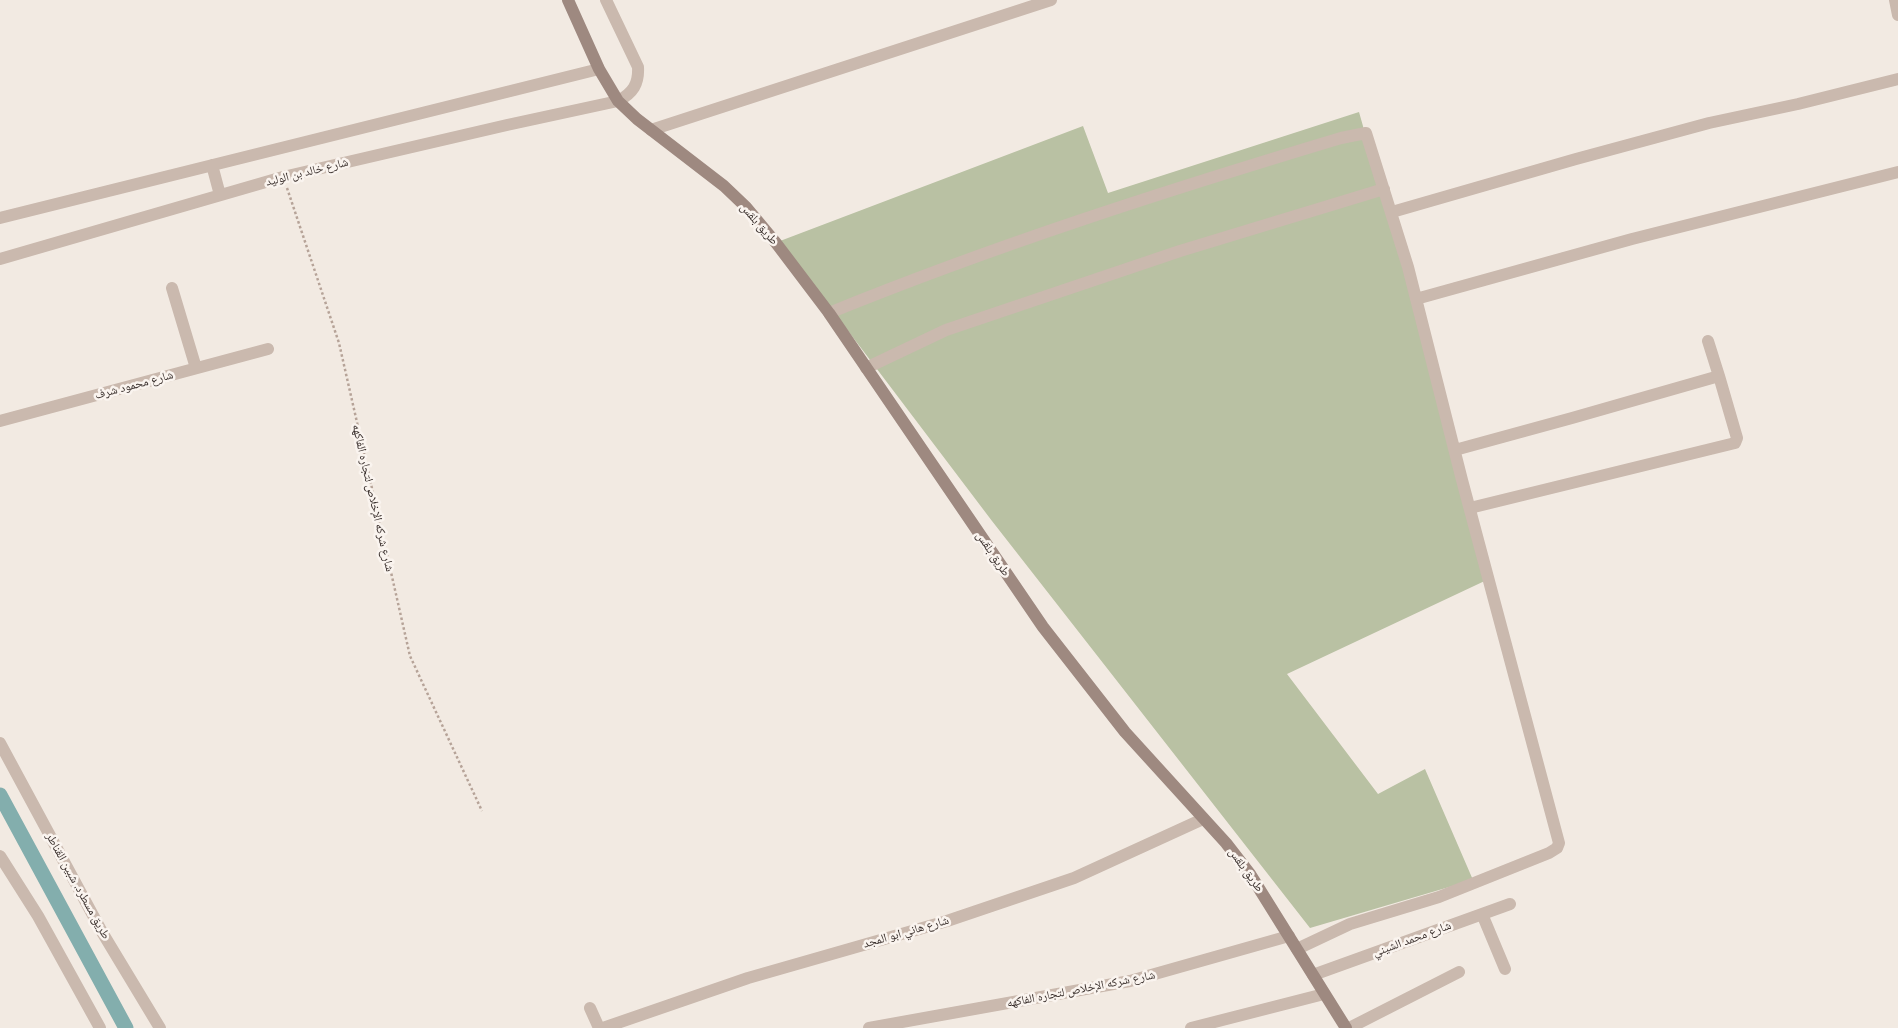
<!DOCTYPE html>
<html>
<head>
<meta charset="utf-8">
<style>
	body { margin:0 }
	canvas { display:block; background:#f2eae2 }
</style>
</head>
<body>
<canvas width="1898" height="1028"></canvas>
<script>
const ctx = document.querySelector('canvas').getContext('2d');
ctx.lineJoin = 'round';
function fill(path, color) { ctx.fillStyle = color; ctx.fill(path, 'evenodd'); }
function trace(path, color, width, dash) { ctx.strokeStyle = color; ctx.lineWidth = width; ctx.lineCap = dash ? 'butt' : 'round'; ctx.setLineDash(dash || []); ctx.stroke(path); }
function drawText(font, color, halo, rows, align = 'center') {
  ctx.font = font + ' Raleway,"Noto Naskh Arabic",sans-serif'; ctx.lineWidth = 5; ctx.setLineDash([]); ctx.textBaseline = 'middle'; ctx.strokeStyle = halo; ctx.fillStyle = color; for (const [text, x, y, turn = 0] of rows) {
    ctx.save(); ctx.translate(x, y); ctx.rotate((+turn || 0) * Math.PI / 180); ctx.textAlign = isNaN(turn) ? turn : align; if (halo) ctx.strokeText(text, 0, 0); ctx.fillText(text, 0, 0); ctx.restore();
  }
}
fill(new Path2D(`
	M 1359,112 L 1491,578 L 1287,674 L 1378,794 L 1425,769 L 1473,880 L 1310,928 L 992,521 L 780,241 L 1083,126 L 1108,193 Z`), '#b9c1a3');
trace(new Path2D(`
	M 0,795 L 126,1028`), '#83aead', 15);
trace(new Path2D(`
	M 287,188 L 339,343 L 410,656 L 482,811`), '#b6a398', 2.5, [2.5, 2.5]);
trace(new Path2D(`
	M 1895,0 L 1898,15
	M 651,130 L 1051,0
	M 212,165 L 220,195
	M 1392,212 L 1576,159 L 1709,123 L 1798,104 L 1898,79
	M 0,218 L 599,69
	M 0,259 L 283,177 L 507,125 L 618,101 C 633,93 639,84 638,67 L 606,0
	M 172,288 L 196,368
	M 1416,299 L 1632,239 L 1898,172
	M 829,313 C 996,245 1168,190 1341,138 L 1366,133 L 1408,267 L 1462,480 L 1559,843 L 1557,848 L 1549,853 L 1439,897 L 1350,924 L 1297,949
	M 866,368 L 946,330 L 1180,251 L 1384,189
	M 0,421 L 268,349
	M 1455,450 L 1572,418 L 1719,376 L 1708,341
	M 1470,508 L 1735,443 L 1737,438 L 1719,376
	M 0,743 L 102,932 L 160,1028
	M 0,856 L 38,916 L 100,1028
	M 1482,914 L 1505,969
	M 1313,975 L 1510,904
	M 590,1008 L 599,1028
	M 603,1028 L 748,978 L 947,921 L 1074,878 L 1203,819
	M 869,1028 L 1130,981 L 1289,936
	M 1191,1028 L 1324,994
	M 1349,1028 L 1459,972`), '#cab9ae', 12);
trace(new Path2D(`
	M 568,0 L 599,69 L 618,101 L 637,119 L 724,186 L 746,207 L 776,243 L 829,313 L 1043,627 L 1125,732 L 1226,843 L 1250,874 L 1346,1028`), '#9e8980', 12);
drawText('12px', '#392f2c', '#faf4ef', [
	["شارع خالد بن الوليد",307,172,-14],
	["طريق بلقس",759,224,49],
	["شارع محمود شرف",134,385,-15],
	["شارع شركه الإخلاص لتجاره الفاكهه",373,498,77],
	["طريق بلقس",993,554,56],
	["طريق بلقس",1246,870,54],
	["طريق مسطرد, شبين القناطر",78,886,61],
	["شارع هاني ابو المجد",906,932,-16],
	["شارع محمد الشيني",1412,939,-20],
	["شارع شركه الإخلاص لتجاره الفاكهه",1081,989,-11]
]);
</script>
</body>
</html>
